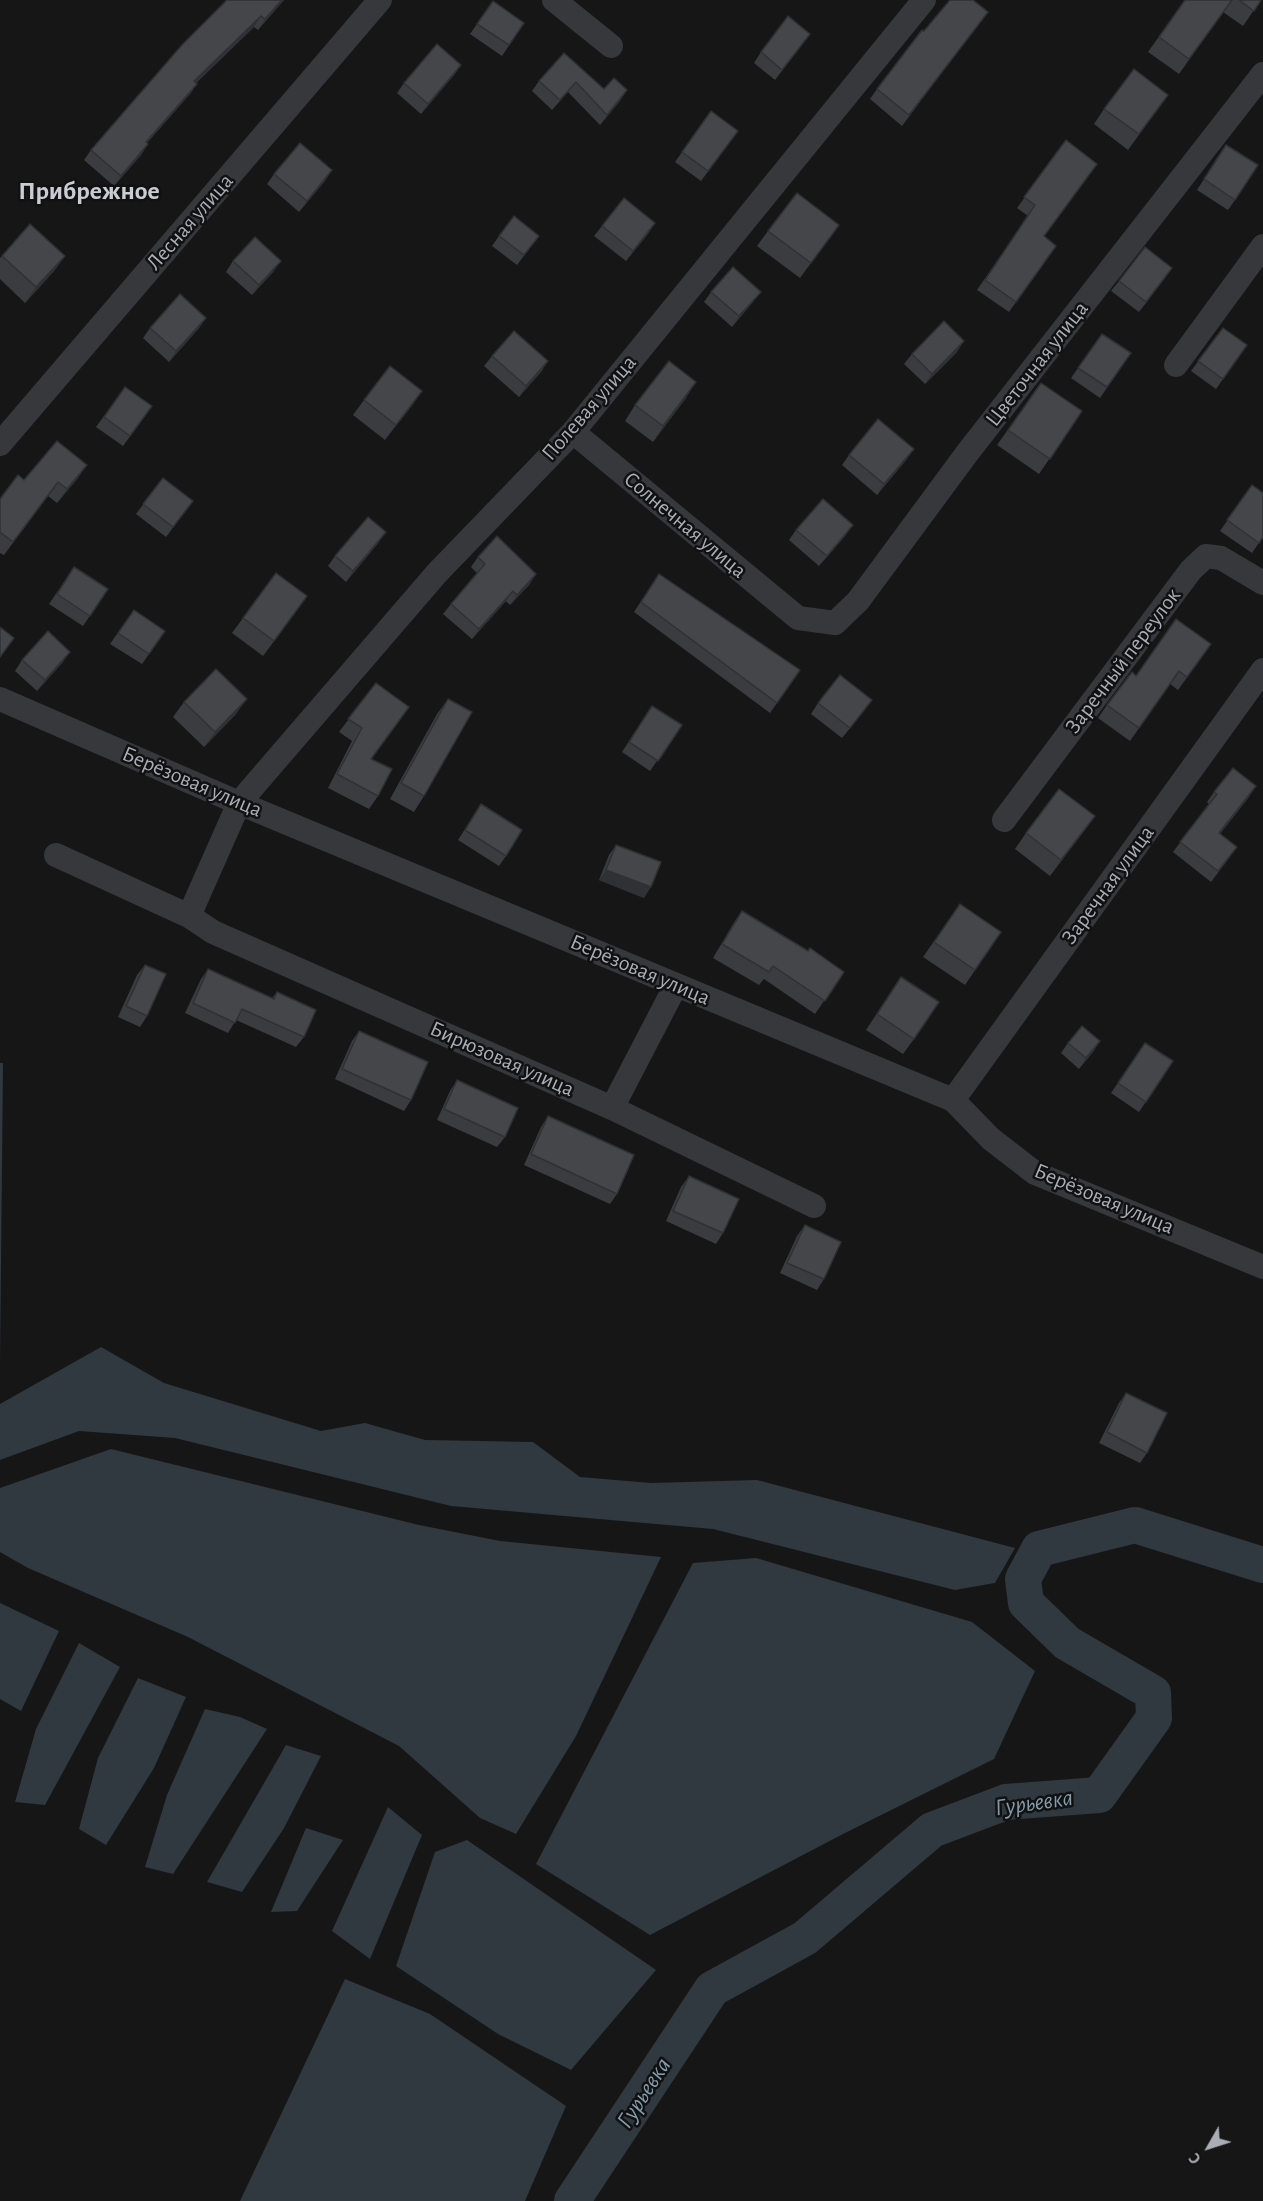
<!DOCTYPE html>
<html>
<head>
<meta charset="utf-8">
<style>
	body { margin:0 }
	#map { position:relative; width:1263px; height:2201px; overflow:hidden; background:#161617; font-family:"Alegreya Sans",sans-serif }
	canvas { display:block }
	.north { position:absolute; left:1179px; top:2117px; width:60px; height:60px; -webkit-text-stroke:4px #111112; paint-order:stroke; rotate:231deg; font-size:16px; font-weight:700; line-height:24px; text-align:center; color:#a9aeb6 }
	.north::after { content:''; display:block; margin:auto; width:21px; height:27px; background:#a9aeb6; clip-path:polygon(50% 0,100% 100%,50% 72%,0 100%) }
</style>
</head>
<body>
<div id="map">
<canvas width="1263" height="2201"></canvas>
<div class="north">С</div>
</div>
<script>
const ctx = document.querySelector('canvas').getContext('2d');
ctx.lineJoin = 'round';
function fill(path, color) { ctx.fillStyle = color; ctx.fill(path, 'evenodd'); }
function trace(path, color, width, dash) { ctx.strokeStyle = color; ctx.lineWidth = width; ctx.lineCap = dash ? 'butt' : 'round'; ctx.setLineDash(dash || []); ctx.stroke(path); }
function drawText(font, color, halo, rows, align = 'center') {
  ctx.font = font + ' "Alegreya Sans",sans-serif'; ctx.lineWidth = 5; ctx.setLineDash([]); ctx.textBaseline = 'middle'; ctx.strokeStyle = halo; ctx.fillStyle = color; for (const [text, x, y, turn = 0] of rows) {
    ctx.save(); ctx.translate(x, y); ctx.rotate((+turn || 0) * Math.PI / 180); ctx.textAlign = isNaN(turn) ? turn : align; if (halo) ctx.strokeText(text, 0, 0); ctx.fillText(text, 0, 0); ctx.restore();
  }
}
fill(new Path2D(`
	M 0,1063 L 3,1063 L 0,1364 Z
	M 101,1347 L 164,1383 L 321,1431 L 365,1423 L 425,1440 L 533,1442 L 580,1477 L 651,1483 L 757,1480 L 1015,1548 L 995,1583 L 955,1590 L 713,1529 L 451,1506 L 175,1438 L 79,1431 L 0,1460 L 0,1404 Z
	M 111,1449 L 419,1525 L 500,1541 L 661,1557 L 576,1736 L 516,1834 L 480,1818 L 399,1746 L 188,1637 L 28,1568 L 0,1552 L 0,1488 Z
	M 756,1558 L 972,1622 L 1035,1671 L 994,1759 L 843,1834 L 650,1935 L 536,1864 L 693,1563 Z
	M 0,1603 L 59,1631 L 21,1711 L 0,1699 Z
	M 79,1643 L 120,1667 L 45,1805 L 15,1802 L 36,1729 Z
	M 138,1678 L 186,1697 L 154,1768 L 106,1845 L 79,1829 L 98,1758 Z
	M 205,1709 L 240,1717 L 267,1729 L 173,1874 L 145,1867 L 167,1795 Z
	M 286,1745 L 321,1756 L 284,1828 L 242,1892 L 207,1882 Z
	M 388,1807 L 422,1835 L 370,1959 L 332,1931 Z
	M 306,1828 L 343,1840 L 297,1911 L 271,1912 Z
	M 467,1840 L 656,1970 L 571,2070 L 498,2034 L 396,1966 L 435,1852 Z
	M 345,1979 L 430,2014 L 566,2106 L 525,2201 L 240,2201 Z`), '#30393f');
trace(new Path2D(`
	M 572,2201 L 712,1989 L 805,1938 L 932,1830 L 1006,1802 L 1099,1795 L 1154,1718 L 1153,1693 L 1067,1643 L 1026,1603 L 1023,1579 L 1039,1549 L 1135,1525 L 1263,1565`), '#30393f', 36);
trace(new Path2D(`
	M 554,0 L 611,46
	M 1176,365 L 1263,246
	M 573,432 L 798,618 L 835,623 L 858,601 L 968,452 L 1263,74
	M 0,444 L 380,0
	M 0,699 L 239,803 L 953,1100 L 991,1139 L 1035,1173 L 1263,1267
	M 1004,820 L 1191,570 L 1206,556 L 1221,558 L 1263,583
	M 56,855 L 189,916
	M 953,1100 L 1263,670
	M 612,1108 L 676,985
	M 814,1206 L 612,1108 L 213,932 L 189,916 L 239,803 L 437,573 L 573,432 L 924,0`), '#37383c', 24);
fill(new Path2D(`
	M 226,0 L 284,0 L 258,30 L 254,27 L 196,83 L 197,84 L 190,94 L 147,143 L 148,144 L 141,155 L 114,186 L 84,160 L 91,150 Z
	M 1185,0 L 1261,0 L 1243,26 L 1223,12 L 1179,74 L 1148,52 Z
	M 493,1 L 524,23 L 502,56 L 470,34 Z
	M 980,22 L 902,126 L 870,99 L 877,89 L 924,31 Z
	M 810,34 L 775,80 L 754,63 L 761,52 Z
	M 564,53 L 604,89 L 620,101 L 600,125 L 568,92 L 552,110 L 532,91 L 539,81 Z
	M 461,65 L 454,75 L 421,114 L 397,93 L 404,83 Z
	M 1168,95 L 1128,150 L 1094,124 L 1104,109 Z
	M 711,111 L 738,131 L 701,181 L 675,162 Z
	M 1066,140 L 1044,236 L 1056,246 L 1009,312 L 977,290 L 1028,216 L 1017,208 Z
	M 1226,145 L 1235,200 L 1228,210 L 1197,190 Z
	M 274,174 L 325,181 L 299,212 L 267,184 Z
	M 602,226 L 648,234 L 626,261 L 594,236 Z
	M 768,231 L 828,240 L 800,278 L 757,246 Z
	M 499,236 L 539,236 L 517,265 L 492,246 Z
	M 2,256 L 65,256 L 54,271 L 25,303 L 0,279 L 0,258 Z
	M 233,261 L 274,271 L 252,295 L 226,272 Z
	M 1165,278 L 1139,312 L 1111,291 L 1119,281 Z
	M 711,292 L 753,302 L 732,327 L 704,302 Z
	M 206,318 L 199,328 L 169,362 L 143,338 L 150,328 Z
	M 1223,328 L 1247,345 L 1216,389 L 1191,371 Z
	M 1102,334 L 1131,353 L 1100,398 L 1071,378 Z
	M 957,352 L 925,384 L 904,364 L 912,354 Z
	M 492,356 L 548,361 L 541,372 L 519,397 L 484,366 Z
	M 1041,383 L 1082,411 L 1039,474 L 997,445 Z
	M 125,387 L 152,406 L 123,446 L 96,427 Z
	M 422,391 L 385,440 L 353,415 L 364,400 Z
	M 686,398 L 653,442 L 625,421 L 635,405 Z
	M 849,455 L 907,459 L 877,495 L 842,465 Z
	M 78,478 L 57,503 L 48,496 L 4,555 L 0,553 L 0,499 L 24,480 Z
	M 163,478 L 193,501 L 166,537 L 136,514 Z
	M 1252,485 L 1263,537 L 1252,553 L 1220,531 Z
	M 796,530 L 846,535 L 819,566 L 789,540 Z
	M 379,542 L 346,582 L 328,566 L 335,556 Z
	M 478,557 L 536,574 L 529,585 L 510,605 L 506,601 L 472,639 L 443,614 L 451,604 L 477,573 L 471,567 Z
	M 74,567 L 108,589 L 83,626 L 49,604 Z
	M 659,574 L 800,670 L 770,713 L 634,612 Z
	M 134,610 L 165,631 L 142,664 L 110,644 Z
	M 296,612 L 263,656 L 232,633 L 243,618 Z
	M 1211,644 L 1178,690 L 1170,684 L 1130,741 L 1098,718 L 1107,705 L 1136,676 Z
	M 22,660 L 63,662 L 37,691 L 15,671 Z
	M 376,683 L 372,759 L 378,796 L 369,809 L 328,788 L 352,741 L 339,732 Z
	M 448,699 L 424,796 L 414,812 L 390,799 L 437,714 Z
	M 184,702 L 236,714 L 204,747 L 173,717 Z
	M 818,703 L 864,711 L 842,738 L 811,714 Z
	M 652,706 L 682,725 L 650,771 L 622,752 Z
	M 1214,792 L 1249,797 L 1220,834 L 1230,857 L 1211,882 L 1173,852 L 1209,804 L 1207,802 Z
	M 481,804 L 506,856 L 499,866 L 458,840 Z
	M 1084,831 L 1050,876 L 1015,849 L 1026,833 Z
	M 616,845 L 644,898 L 599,880 L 609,855 Z
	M 960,904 L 1001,932 L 965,985 L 923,957 Z
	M 742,911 L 844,972 L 815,1014 L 764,979 L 759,985 L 713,958 L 733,924 Z
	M 145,965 L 147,1016 L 140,1027 L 118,1017 L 137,975 Z
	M 208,969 L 272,998 L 277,992 L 304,1037 L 296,1047 L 236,1020 L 228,1033 L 185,1013 L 201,979 Z
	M 901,977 L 914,1039 L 903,1054 L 866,1030 Z
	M 359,1031 L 411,1100 L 404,1111 L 335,1079 L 352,1041 Z
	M 1100,1041 L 1093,1052 L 1079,1069 L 1061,1053 L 1068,1043 Z
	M 1145,1043 L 1173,1061 L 1139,1112 L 1111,1093 Z
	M 457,1080 L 505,1137 L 497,1147 L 437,1120 L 450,1091 Z
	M 548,1116 L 617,1194 L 610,1204 L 524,1165 L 541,1127 Z
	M 689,1176 L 723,1233 L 716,1244 L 666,1221 L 681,1187 Z
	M 805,1225 L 824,1279 L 817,1290 L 780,1273 L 797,1236 Z
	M 1126,1393 L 1147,1453 L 1140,1463 L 1099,1443 L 1119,1403 Z`), '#3b3c40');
fill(new Path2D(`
	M 282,0 L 284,0 L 258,30 L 265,19 Z
	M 261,16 L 254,27 L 187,92 L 194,81 Z
	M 461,65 L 454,75 L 421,114 L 428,104 Z
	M 197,84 L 190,94 L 138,153 L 146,142 Z
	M 627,90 L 620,101 L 600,125 L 607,115 Z
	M 148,144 L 141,155 L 114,186 L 121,176 Z
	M 332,170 L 325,181 L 299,212 L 307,201 Z
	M 655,223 L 648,234 L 626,261 L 633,251 Z
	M 65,256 L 54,271 L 25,303 L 36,287 Z
	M 281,261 L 274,271 L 252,295 L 259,285 Z
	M 761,292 L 753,302 L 732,327 L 739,316 Z
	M 206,318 L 199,328 L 169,362 L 176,351 Z
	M 964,341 L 957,352 L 925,384 L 932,374 Z
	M 548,361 L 541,372 L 519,397 L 526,386 Z
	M 696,382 L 686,398 L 653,442 L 663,426 Z
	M 422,391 L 412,406 L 385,440 L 396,425 Z
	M 914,449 L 907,459 L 877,495 L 884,484 Z
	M 87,465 L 78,478 L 57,503 L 67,489 Z
	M 853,525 L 846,535 L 819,566 L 827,556 Z
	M 386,532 L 379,542 L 346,582 L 353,571 Z
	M 536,574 L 529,585 L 510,605 L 517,595 Z
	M 513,591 L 506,601 L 472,639 L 479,629 Z
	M 70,652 L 63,662 L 37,691 L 45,680 Z
	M 247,699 L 236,714 L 204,747 L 215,732 Z
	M 1256,786 L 1249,797 L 1212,843 L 1219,833 Z
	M 1095,816 L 1084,831 L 1050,876 L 1061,860 Z
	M 606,870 L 651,887 L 644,898 L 599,880 Z
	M 1100,1041 L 1093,1052 L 1079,1069 L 1086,1058 Z`), '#303134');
const building = new Path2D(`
	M 227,0 L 282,0 L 265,19 L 261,16 L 194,81 L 197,84 L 146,142 L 148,144 L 121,176 L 91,150 L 182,45 Z
	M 950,0 L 973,0 L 988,12 L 909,115 L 877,89 L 922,30 L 924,31 Z
	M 1185,0 L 1232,0 L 1189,59 L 1159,37 Z
	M 1239,0 L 1261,0 L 1254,11 Z
	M 493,1 L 524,23 L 509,45 L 477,24 Z
	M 788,16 L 810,34 L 782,70 L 761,52 Z
	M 437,44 L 461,65 L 428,104 L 404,83 Z
	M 564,53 L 604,89 L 614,78 L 627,90 L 607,115 L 576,82 L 560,100 L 539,81 Z
	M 1134,69 L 1168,95 L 1139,134 L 1104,109 Z
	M 711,111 L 738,131 L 708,171 L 682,152 Z
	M 1066,140 L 1097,164 L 1044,236 L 1056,246 L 1016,302 L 985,280 L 1035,205 L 1024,197 Z
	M 300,143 L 332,170 L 307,201 L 274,174 Z
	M 1226,145 L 1258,165 L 1235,200 L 1204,179 Z
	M 797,193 L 839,225 L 811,263 L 768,231 Z
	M 624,198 L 655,223 L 633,251 L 602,226 Z
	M 514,216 L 539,236 L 524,255 L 499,236 Z
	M 30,224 L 65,256 L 36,287 L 2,256 Z
	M 255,237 L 281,261 L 259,285 L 233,261 Z
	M 1145,247 L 1172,268 L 1146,302 L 1119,281 Z
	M 733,267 L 761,292 L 739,316 L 711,292 Z
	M 180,294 L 206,318 L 176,351 L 150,328 Z
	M 944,321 L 964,341 L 932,374 L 912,354 Z
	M 1223,328 L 1247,345 L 1223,379 L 1198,361 Z
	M 514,331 L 548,361 L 526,386 L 492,356 Z
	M 1102,334 L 1131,353 L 1107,387 L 1078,368 Z
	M 669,361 L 696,382 L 663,426 L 635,405 Z
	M 390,366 L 422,391 L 396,425 L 364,400 Z
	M 1041,383 L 1082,411 L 1050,459 L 1008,430 Z
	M 125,387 L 152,406 L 130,436 L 104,417 Z
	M 878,419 L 914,449 L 884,484 L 849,455 Z
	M 57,441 L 87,465 L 67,489 L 58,482 L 13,542 L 0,532 L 0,499 L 18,475 L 24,480 Z
	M 163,478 L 193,501 L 173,527 L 143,504 Z
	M 1252,485 L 1263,493 L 1263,537 L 1259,543 L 1227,520 Z
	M 823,499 L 853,525 L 827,556 L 796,530 Z
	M 368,517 L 386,532 L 353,571 L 335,556 Z
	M 497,536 L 536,574 L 517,595 L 513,591 L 479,629 L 451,604 L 485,564 L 478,557 Z
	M 74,567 L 108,589 L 90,616 L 57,594 Z
	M 276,573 L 307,596 L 274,641 L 243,618 Z
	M 659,574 L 800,670 L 777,703 L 641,602 Z
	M 134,610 L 165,631 L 149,654 L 118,633 Z
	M 1176,619 L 1211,644 L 1187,677 L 1179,671 L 1139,728 L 1107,705 L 1132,672 L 1136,676 Z
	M 0,627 L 14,638 L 0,657 Z
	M 48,631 L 70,652 L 45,680 L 22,660 Z
	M 216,669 L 247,699 L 215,732 L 184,702 Z
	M 840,675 L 872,700 L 850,728 L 818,703 Z
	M 376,683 L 409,707 L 371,759 L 392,769 L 378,796 L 337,774 L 362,728 L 348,719 Z
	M 448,699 L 472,712 L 424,796 L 401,783 Z
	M 652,706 L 682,725 L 658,761 L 629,742 Z
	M 1233,768 L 1256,786 L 1219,833 L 1237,847 L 1218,871 L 1180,842 L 1217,794 L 1214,792 Z
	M 1059,789 L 1095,816 L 1061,860 L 1026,833 Z
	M 481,804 L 522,830 L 506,856 L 465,830 Z
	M 616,845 L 661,862 L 651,887 L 606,870 Z
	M 960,904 L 1001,932 L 975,970 L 934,942 Z
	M 742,911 L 808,951 L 810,948 L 844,972 L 825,1001 L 773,966 L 769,972 L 722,944 Z
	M 145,965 L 166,974 L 147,1016 L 126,1006 Z
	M 208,969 L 274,999 L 277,992 L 316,1010 L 304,1037 L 242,1009 L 235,1023 L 193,1003 Z
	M 901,977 L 939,1002 L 914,1039 L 877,1014 Z
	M 1082,1026 L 1100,1041 L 1086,1058 L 1068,1043 Z
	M 359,1031 L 428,1062 L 411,1100 L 342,1069 Z
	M 1145,1043 L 1173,1061 L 1146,1102 L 1118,1083 Z
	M 457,1080 L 518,1108 L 505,1137 L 444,1109 Z
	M 548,1116 L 634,1155 L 617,1194 L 531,1154 Z
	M 689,1176 L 739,1199 L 723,1233 L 673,1211 Z
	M 805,1225 L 841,1242 L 824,1279 L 787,1263 Z
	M 1126,1393 L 1167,1413 L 1147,1453 L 1107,1432 Z`);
fill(building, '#45464a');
trace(building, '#303134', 1.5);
drawText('22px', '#a9aeb6', '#111112', [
	["Лесная улица",190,222,-49],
	["Цветочная улица",1037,364,-52],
	["Полевая улица",589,408,-49],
	["Солнечная улица",685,525,40],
	["Заречный переулок",1123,661,-53],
	["Берёзовая улица",192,782,23],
	["Заречная улица",1108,885,-54],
	["Берёзовая улица",640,970,23],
	["Бирюзовая улица",502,1059,24],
	["Берёзовая улица",1104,1199,23]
]);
drawText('italic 24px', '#849dad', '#111112', [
	["Гурьевка",1034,1803,-8],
	["Гурьевка",644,2093,-57]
]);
drawText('bold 26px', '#c9ccd2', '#111112', [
	["Прибрежное",89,191]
]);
</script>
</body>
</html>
